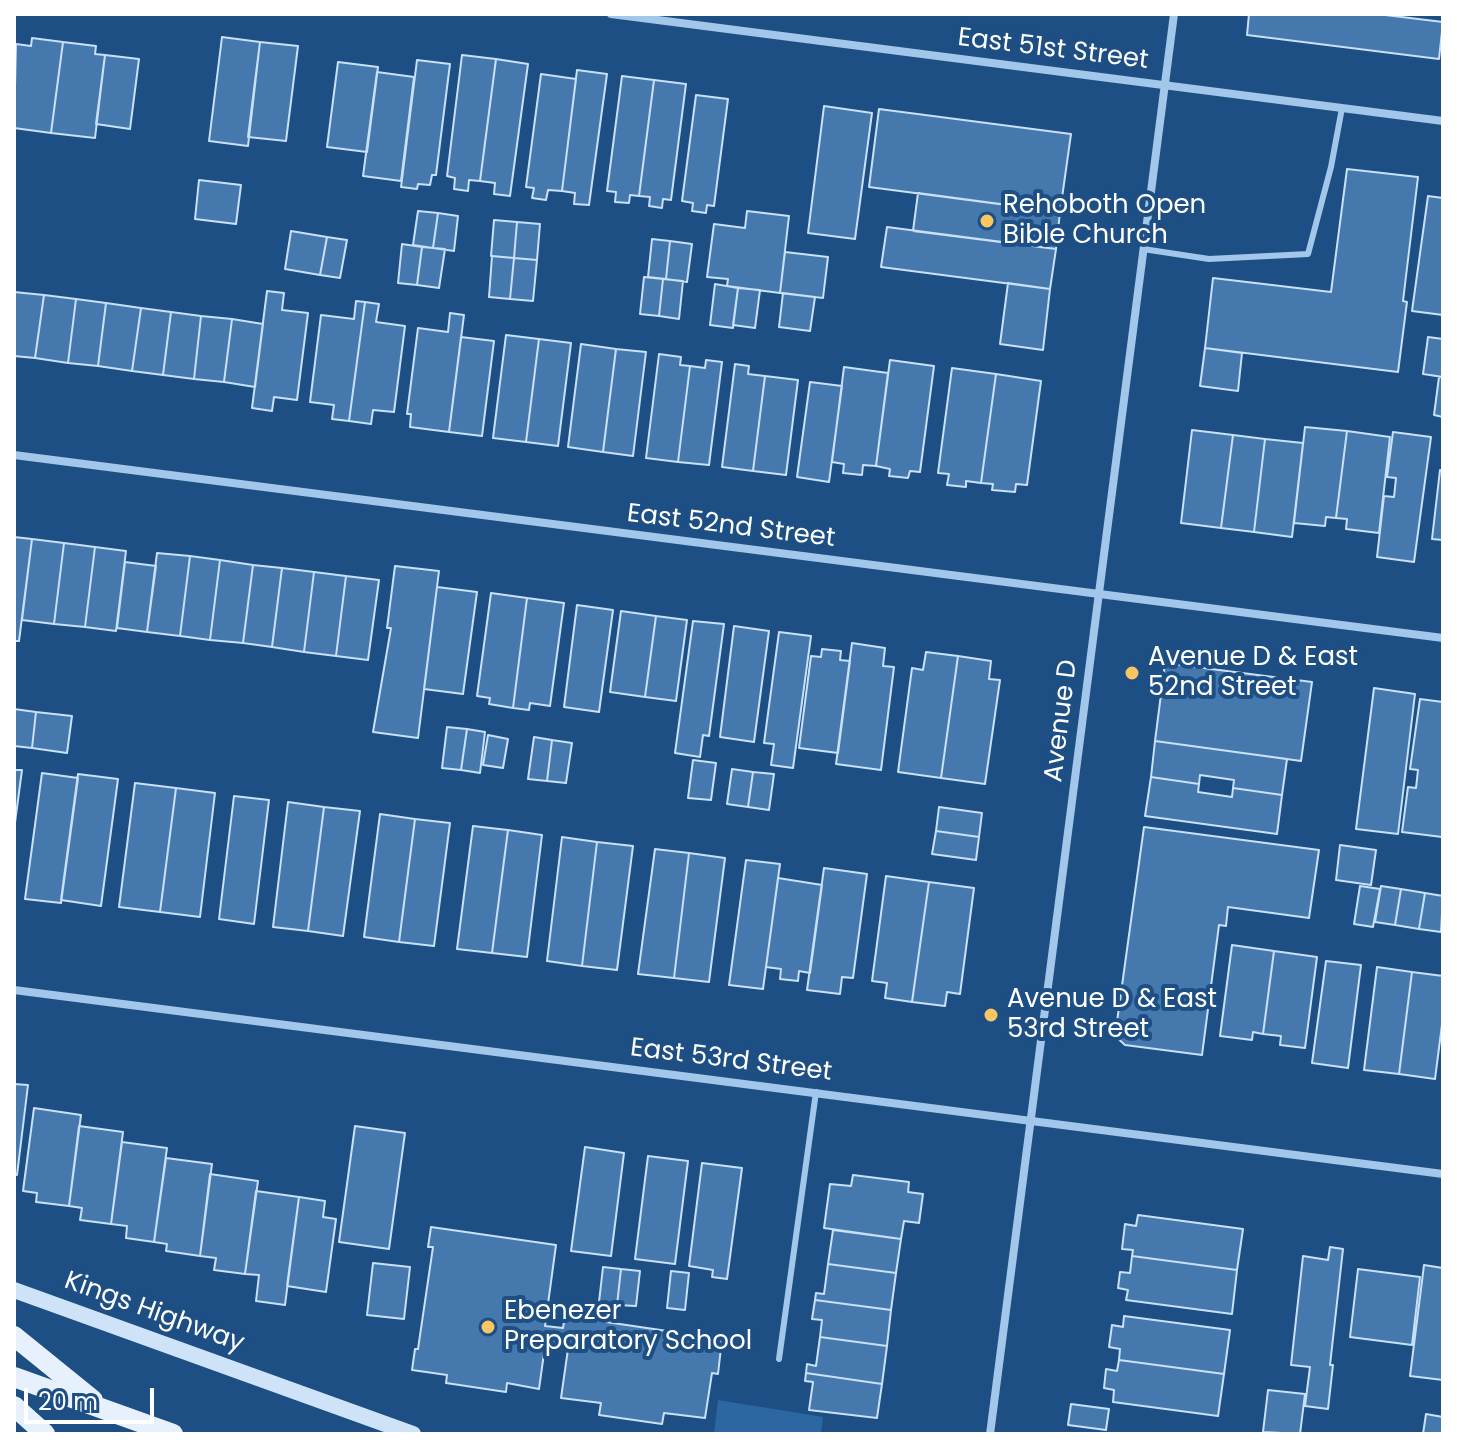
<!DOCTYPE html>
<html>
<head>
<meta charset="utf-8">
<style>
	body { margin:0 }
	#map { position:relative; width:1457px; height:1448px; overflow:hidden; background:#1d4f84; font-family:Poppins,sans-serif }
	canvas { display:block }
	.frame { position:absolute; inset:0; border:16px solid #fff; pointer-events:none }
	.scale { position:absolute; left:24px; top:1388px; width:130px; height:36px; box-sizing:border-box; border:4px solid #fff; border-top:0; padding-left:10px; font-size:24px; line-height:28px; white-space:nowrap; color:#fff; -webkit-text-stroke:6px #1d4f84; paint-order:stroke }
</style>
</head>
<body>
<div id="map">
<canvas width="1457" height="1448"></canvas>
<div class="frame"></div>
<div class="scale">20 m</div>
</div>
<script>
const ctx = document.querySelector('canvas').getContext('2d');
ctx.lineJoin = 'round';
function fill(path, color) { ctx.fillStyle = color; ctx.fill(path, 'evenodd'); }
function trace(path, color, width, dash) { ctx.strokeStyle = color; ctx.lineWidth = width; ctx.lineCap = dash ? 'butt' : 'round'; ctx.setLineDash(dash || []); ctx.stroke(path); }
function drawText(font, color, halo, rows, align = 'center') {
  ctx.font = font + ' Poppins,sans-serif'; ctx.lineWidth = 8; ctx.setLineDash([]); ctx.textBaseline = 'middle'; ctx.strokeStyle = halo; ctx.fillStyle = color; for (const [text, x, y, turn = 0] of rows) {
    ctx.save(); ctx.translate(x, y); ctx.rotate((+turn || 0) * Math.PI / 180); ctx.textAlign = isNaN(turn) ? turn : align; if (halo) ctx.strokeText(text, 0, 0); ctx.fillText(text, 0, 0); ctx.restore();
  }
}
fill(new Path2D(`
	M 718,1400 L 823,1417 L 821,1434 L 714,1434 Z`), '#2c67a1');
const building = new Path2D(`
	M 1249,14 L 1377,14 L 1443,22 L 1439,59 L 1247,35 Z
	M 222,37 L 260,42 L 248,146 L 209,141 Z
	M 32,38 L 63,42 L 51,133 L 14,128 L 16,44 L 31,46 Z
	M 63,42 L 96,46 L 95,54 L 105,55 L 95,138 L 51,133 Z
	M 260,42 L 298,46 L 286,141 L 248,137 Z
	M 105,55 L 139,59 L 130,129 L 96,124 Z
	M 462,55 L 496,59 L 480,181 L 469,180 L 468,191 L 454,189 L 455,178 L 447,176 Z
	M 496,59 L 528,64 L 510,196 L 494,194 L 495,183 L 480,181 Z
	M 417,60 L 450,64 L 436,175 L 432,175 L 430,185 L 418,184 L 417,189 L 401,187 Z
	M 338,62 L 378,67 L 367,152 L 327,147 Z
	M 577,70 L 607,74 L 589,205 L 574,204 L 575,193 L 562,191 Z
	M 377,72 L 414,77 L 401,181 L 363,176 Z
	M 541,74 L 576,79 L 562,191 L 548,190 L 546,200 L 532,198 L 534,188 L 526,187 Z
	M 622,76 L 654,80 L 639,196 L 630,195 L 629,203 L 615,202 L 616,192 L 607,191 Z
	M 654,80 L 686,84 L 671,200 L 663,199 L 662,208 L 649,206 L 650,197 L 639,196 Z
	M 696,95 L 728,99 L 714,206 L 707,205 L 706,213 L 692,211 L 693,203 L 682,201 Z
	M 824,106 L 872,113 L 855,239 L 808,233 Z
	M 879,109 L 1071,134 L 1060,212 L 869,187 Z
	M 1347,169 L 1418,177 L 1403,301 L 1407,302 L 1398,372 L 1205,348 L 1213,278 L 1331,292 Z
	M 199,180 L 241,185 L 236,224 L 195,219 Z
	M 918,193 L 1060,212 L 1056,249 L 913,231 Z
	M 1428,196 L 1443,198 L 1443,315 L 1412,311 Z
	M 418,211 L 438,213 L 433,248 L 413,245 Z
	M 747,211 L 789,216 L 780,293 L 727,286 L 728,279 L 707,277 L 714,224 L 745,228 Z
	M 438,213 L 458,216 L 454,251 L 433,248 Z
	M 494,220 L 517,222 L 514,258 L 491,256 Z
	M 517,222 L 540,224 L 537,260 L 514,258 Z
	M 887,227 L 1056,249 L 1050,289 L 881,267 Z
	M 291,231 L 327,237 L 320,275 L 285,269 Z
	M 327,237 L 347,240 L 340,278 L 320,275 Z
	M 652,239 L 670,241 L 666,279 L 648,277 Z
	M 670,241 L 692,244 L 687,282 L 666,279 Z
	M 402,244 L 422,247 L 417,285 L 398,283 Z
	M 422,247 L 445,249 L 439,288 L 417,285 Z
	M 785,252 L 828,257 L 823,298 L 780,293 Z
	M 492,256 L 514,258 L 510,299 L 489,297 Z
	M 514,258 L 537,260 L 533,301 L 510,299 Z
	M 644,277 L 663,279 L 659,316 L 640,314 Z
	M 663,279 L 683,281 L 679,319 L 659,316 Z
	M 1008,283 L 1050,289 L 1043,350 L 1000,344 Z
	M 715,284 L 738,288 L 733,328 L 710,325 Z
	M 738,288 L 760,290 L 755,328 L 733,325 Z
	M 267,291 L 284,293 L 282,310 L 308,313 L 297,400 L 274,397 L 272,411 L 252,408 Z
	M 14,292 L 44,295 L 35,358 L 14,356 Z
	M 783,293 L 815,297 L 810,331 L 779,327 Z
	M 44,295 L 76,299 L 68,363 L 35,358 Z
	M 76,299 L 106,303 L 98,366 L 68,363 Z
	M 356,301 L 365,302 L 349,421 L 332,419 L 334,405 L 310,402 L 321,315 L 354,319 Z
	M 365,302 L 379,304 L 376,322 L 405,326 L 394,412 L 373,410 L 371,424 L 349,421 Z
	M 106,303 L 141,308 L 132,371 L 98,366 Z
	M 141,308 L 171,312 L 163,375 L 132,371 Z
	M 171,312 L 201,316 L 194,379 L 163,375 Z
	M 450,313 L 464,315 L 449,432 L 410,427 L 411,414 L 407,414 L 418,328 L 448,332 Z
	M 201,316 L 232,319 L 224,382 L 194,379 Z
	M 232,319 L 263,324 L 255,387 L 224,382 Z
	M 506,335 L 539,339 L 526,442 L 493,438 Z
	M 461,337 L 494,341 L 482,436 L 449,432 Z
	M 1428,337 L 1443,339 L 1443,377 L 1423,374 Z
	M 539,339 L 571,343 L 558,446 L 526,442 Z
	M 581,344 L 616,349 L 603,452 L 568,447 Z
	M 1205,348 L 1242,353 L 1238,391 L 1200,386 Z
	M 616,349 L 646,352 L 633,456 L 603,452 Z
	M 659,354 L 681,357 L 680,365 L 690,366 L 678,462 L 646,458 Z
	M 706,360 L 722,362 L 709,465 L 678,462 L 690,366 L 705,368 Z
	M 890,360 L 934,366 L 920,472 L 910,471 L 908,478 L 889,476 L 890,469 L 876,466 Z
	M 735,364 L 749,366 L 748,374 L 765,376 L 753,471 L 722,467 Z
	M 844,367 L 888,373 L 876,466 L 863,465 L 862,475 L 843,473 L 844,464 L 832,462 Z
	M 952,368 L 996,374 L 981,483 L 966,481 L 966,487 L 947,485 L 949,474 L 938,473 Z
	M 996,374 L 1041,381 L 1027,485 L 1016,484 L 1015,492 L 992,490 L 993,484 L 981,483 Z
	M 765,376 L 798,380 L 786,475 L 753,471 Z
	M 1439,377 L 1443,377 L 1443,417 L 1434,415 Z
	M 810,382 L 842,386 L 829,482 L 797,477 Z
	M 1305,427 L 1347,431 L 1336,518 L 1326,517 L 1325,526 L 1294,523 Z
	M 1192,430 L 1233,435 L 1221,528 L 1181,523 Z
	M 1347,431 L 1390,437 L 1379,533 L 1346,529 L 1347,519 L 1336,518 Z
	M 1393,432 L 1431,437 L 1414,562 L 1377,557 L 1384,496 L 1394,497 L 1396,478 L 1387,477 Z
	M 1233,435 L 1265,439 L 1254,532 L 1221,528 Z
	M 1265,439 L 1303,443 L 1292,537 L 1254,532 Z
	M 1440,470 L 1443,471 L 1443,540 L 1432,539 Z
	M 14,537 L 32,539 L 19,641 L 14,641 Z
	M 32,539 L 64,543 L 54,624 L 22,620 Z
	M 64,543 L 95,547 L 85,627 L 54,624 Z
	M 95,547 L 126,551 L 116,631 L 85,627 Z
	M 157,553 L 190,556 L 180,636 L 147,632 Z
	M 190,556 L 220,560 L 210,640 L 180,636 Z
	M 220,560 L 253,565 L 243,643 L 210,640 Z
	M 125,562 L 156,566 L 147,632 L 117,628 Z
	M 253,565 L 282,568 L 272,647 L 243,643 Z
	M 395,566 L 439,571 L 418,738 L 373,732 L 391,628 L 387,628 Z
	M 282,568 L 314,572 L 304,652 L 272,647 Z
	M 314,572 L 346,576 L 336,656 L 304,652 Z
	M 346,576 L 379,580 L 368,660 L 336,656 Z
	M 437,587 L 477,592 L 463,694 L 424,689 Z
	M 491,593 L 527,598 L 513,708 L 489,704 L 490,698 L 477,696 Z
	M 527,598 L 564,603 L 550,706 L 530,703 L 529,710 L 513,708 Z
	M 577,605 L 613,610 L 599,712 L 564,707 Z
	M 621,611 L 656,616 L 645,697 L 610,692 Z
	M 656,616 L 687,620 L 676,701 L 645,697 Z
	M 693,621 L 724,624 L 709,736 L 703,735 L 700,757 L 675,753 Z
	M 734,626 L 769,631 L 754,742 L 720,737 Z
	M 779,632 L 811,636 L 793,768 L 771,765 L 774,744 L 764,743 Z
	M 852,643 L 885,648 L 883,666 L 894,667 L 881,770 L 836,764 Z
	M 822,649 L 841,651 L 840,660 L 850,661 L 838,753 L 799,748 L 811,656 L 821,657 Z
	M 926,652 L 958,656 L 941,778 L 898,772 L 912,668 L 923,670 Z
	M 958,656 L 991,661 L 989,679 L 1000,680 L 985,784 L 941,778 Z
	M 1165,663 L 1312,682 L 1301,761 L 1155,741 Z
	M 1374,688 L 1415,694 L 1398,834 L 1356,829 Z
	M 1420,699 L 1443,702 L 1442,837 L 1402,832 L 1408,787 L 1416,788 L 1418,770 L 1410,769 Z
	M 14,709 L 36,712 L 32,748 L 14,746 Z
	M 36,712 L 72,716 L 67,753 L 32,748 Z
	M 447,727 L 467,729 L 461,770 L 442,768 Z
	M 467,729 L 485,732 L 480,773 L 461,770 Z
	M 488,735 L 508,739 L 503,768 L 483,765 Z
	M 534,737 L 552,740 L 547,781 L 528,779 Z
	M 552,740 L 572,743 L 566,783 L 547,781 Z
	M 1155,741 L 1287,759 L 1282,795 L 1233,788 L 1234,780 L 1200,775 L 1199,784 L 1151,777 Z
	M 693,760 L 716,763 L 711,800 L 688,798 Z
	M 732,769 L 753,772 L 748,807 L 727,804 Z
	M 14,770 L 22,770 L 14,830 Z
	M 753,772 L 774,774 L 769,810 L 748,807 Z
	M 42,773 L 78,778 L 61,903 L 25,899 Z
	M 78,774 L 118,779 L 101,906 L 61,900 Z
	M 1151,777 L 1199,784 L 1198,792 L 1232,797 L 1233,788 L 1282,795 L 1277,834 L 1145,816 Z
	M 135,783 L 176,788 L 160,912 L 119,907 Z
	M 176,788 L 215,793 L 200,917 L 160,912 Z
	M 234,796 L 269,800 L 254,924 L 219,919 Z
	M 288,802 L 324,807 L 308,931 L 273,927 Z
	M 324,807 L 360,811 L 343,936 L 308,931 Z
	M 939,807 L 982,813 L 979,837 L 936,831 Z
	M 380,814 L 415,819 L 399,942 L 364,937 Z
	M 415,819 L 450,823 L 434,946 L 399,942 Z
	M 473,826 L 508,830 L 492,953 L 457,949 Z
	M 1144,827 L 1319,850 L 1309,918 L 1228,907 L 1226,926 L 1219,925 L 1202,1055 L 1125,1045 L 1115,1036 Z
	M 508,830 L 542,835 L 527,957 L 492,953 Z
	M 936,831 L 979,837 L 976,860 L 932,854 Z
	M 562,837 L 597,842 L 582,966 L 547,961 Z
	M 597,842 L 633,846 L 617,970 L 582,966 Z
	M 1340,845 L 1376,850 L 1371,885 L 1336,880 Z
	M 655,849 L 689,853 L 674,978 L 638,974 Z
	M 689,853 L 725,858 L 709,982 L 674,978 Z
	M 746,860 L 780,864 L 763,989 L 729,985 Z
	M 824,868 L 867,874 L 853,978 L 842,977 L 840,994 L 807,990 Z
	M 886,876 L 929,882 L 912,1002 L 885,998 L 887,983 L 872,981 Z
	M 778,878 L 822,885 L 810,973 L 799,971 L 798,981 L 780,979 L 781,969 L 766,967 Z
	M 929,882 L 974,888 L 960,994 L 947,992 L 945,1006 L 912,1002 Z
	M 1360,886 L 1380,889 L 1373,927 L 1354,924 Z
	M 1381,886 L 1401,889 L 1395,925 L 1375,922 Z
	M 1401,889 L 1425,893 L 1419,929 L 1395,925 Z
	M 1425,893 L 1443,896 L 1441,932 L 1419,929 Z
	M 1232,945 L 1274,951 L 1263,1034 L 1253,1032 L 1252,1040 L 1220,1036 Z
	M 1274,951 L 1317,957 L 1305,1048 L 1280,1045 L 1281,1036 L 1263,1034 Z
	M 1326,961 L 1361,965 L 1348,1068 L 1312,1063 Z
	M 1377,967 L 1412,972 L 1399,1074 L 1364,1070 Z
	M 1412,972 L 1443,976 L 1443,1017 L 1435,1079 L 1399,1074 Z
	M 14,1084 L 28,1085 L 17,1175 L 14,1175 Z
	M 34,1108 L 81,1115 L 69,1206 L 36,1202 L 37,1193 L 23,1191 Z
	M 79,1126 L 123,1132 L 111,1224 L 80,1220 L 82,1208 L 69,1206 Z
	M 355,1126 L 405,1133 L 389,1249 L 339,1242 Z
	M 122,1142 L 167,1148 L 154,1242 L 126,1238 L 127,1226 L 111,1224 Z
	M 585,1147 L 624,1153 L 611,1256 L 571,1251 Z
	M 648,1156 L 688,1161 L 675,1264 L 635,1259 Z
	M 166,1158 L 212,1164 L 200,1256 L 166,1251 L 167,1244 L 154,1242 Z
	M 702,1163 L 742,1168 L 727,1279 L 712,1277 L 713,1270 L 689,1266 Z
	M 210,1174 L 258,1181 L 245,1274 L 214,1270 L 216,1258 L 200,1256 Z
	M 853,1175 L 909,1182 L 908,1192 L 923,1194 L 919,1223 L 904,1221 L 901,1239 L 824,1228 L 830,1184 L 851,1186 Z
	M 256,1191 L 299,1197 L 285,1305 L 256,1301 L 259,1275 L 245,1274 Z
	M 299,1197 L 325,1201 L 323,1217 L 336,1219 L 326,1292 L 287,1286 Z
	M 1138,1215 L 1243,1229 L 1237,1270 L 1132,1256 L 1133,1250 L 1122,1249 L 1125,1224 L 1136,1226 Z
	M 431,1227 L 556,1245 L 545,1326 L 563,1328 L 565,1316 L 722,1339 L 718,1374 L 712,1373 L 705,1418 L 664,1413 L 662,1424 L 599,1415 L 601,1403 L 561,1398 L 568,1349 L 545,1346 L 539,1389 L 507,1383 L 506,1392 L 446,1383 L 447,1375 L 412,1370 L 415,1349 L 418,1349 L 433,1247 L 428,1247 Z
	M 833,1230 L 901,1239 L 896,1273 L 828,1264 Z
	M 1330,1247 L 1343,1249 L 1330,1365 L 1333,1365 L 1328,1409 L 1305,1406 L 1310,1367 L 1291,1365 L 1303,1256 L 1328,1260 Z
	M 1132,1256 L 1237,1270 L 1232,1314 L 1126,1300 L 1128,1290 L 1118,1288 L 1120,1272 L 1130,1273 Z
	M 373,1263 L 410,1267 L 404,1319 L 367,1315 Z
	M 828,1264 L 896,1273 L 891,1310 L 815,1300 L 816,1293 L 824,1294 Z
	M 1424,1265 L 1443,1268 L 1443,1380 L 1410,1376 Z
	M 603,1267 L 621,1269 L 617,1305 L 599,1302 Z
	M 621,1269 L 640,1271 L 636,1306 L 617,1305 Z
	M 1358,1269 L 1420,1277 L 1412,1345 L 1350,1337 Z
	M 671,1271 L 689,1273 L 685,1310 L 667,1308 Z
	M 815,1300 L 891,1310 L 887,1346 L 820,1337 L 822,1320 L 812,1319 Z
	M 1124,1316 L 1230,1330 L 1224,1374 L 1119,1360 L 1120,1349 L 1109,1347 L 1112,1325 L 1123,1327 Z
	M 820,1337 L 887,1346 L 882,1384 L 806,1373 L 807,1364 L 816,1366 Z
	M 1119,1360 L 1224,1374 L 1218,1416 L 1113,1402 L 1114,1390 L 1104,1388 L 1106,1369 L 1117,1371 Z
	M 806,1373 L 882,1384 L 877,1418 L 809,1410 L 813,1382 L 805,1381 Z
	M 1268,1390 L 1305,1394 L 1300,1434 L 1263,1432 Z
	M 1071,1404 L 1109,1409 L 1106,1430 L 1068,1425 Z
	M 1426,1414 L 1443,1417 L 1443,1434 L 1423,1434 Z`);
fill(building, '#4579ad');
trace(building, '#c8e0f8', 2);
trace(new Path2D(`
	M 1143,249 L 1209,259 L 1308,254 L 1331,167 L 1342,108
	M 779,1359 L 816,1092`), '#a3c7ea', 6);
trace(new Path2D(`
	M 611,14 L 1443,121
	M 14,455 L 1443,638
	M 14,990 L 1443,1174
	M 990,1434 L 1174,14`), '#a3c7ea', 8);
trace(new Path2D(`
	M 14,1290 L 413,1434`), '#cfe3f8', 16);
trace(new Path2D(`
	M 14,1336 L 93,1400
	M 14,1377 L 173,1434
	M 14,1406 L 45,1434`), '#e7f1fe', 20);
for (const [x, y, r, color] of [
	[987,221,8,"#fac661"],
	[1132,673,8,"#fac661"],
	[991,1015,8,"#fac661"],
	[488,1327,8,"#fac661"]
]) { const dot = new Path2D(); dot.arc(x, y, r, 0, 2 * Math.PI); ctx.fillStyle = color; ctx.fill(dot); trace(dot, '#1d4f84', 3); }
drawText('26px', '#fff', '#1d4f84', [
	["East 51st Street",1053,50,7],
	["East 52nd Street",731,527,7],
	["Avenue D",1062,721,-83],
	["East 53rd Street",731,1061,7],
	["Kings Highway",154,1313,20]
]);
drawText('26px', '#fff', '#1d4f84', [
	["Rehoboth Open",1003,206],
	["Bible Church",1003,236],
	["Avenue D & East",1148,658],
	["52nd Street",1148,688],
	["Avenue D & East",1007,1000],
	["53rd Street",1007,1030],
	["Ebenezer",504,1312],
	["Preparatory School",504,1342]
], 'left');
</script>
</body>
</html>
